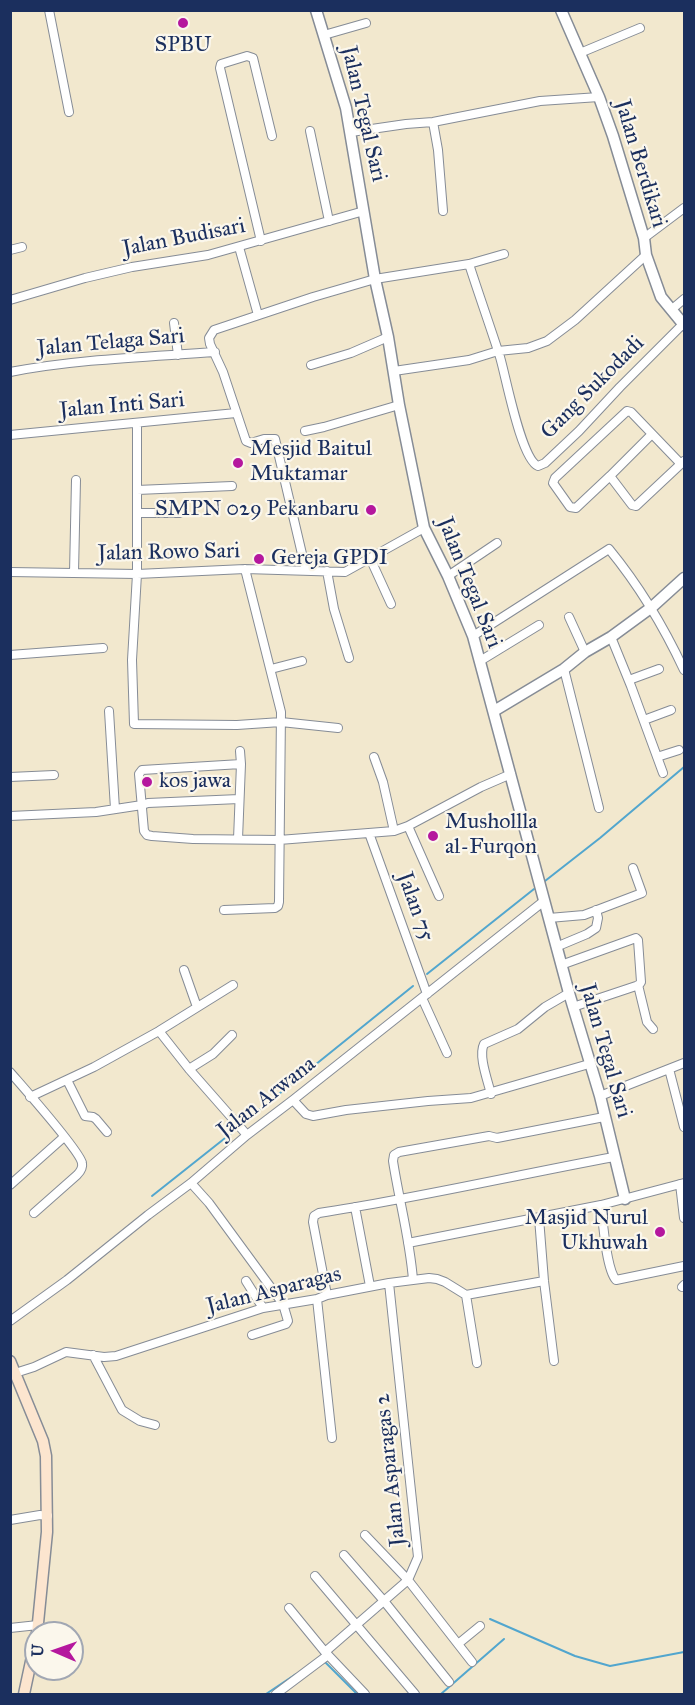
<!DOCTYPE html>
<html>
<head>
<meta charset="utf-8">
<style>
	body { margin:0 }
	#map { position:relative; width:695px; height:1705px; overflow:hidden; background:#f2e8ce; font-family:"IM FELL Great Primer",serif }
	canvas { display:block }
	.frame { position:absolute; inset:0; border:12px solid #1b2f5e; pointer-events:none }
	.north { position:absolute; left:24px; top:1621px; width:60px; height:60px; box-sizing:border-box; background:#fbf7ec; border:2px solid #a1a7b3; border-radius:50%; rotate:272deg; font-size:16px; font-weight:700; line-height:24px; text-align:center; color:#1b2f5e }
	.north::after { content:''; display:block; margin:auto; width:21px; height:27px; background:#b5179e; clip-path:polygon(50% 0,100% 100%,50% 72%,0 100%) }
</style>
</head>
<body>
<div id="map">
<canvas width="695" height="1705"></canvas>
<div class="frame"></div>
<div class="north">U</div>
</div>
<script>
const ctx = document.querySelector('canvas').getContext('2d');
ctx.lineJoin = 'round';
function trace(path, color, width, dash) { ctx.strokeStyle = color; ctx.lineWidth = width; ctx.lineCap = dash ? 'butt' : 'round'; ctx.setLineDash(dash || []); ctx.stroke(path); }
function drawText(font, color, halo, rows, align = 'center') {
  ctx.font = font + ' "IM FELL Great Primer",serif'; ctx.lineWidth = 4.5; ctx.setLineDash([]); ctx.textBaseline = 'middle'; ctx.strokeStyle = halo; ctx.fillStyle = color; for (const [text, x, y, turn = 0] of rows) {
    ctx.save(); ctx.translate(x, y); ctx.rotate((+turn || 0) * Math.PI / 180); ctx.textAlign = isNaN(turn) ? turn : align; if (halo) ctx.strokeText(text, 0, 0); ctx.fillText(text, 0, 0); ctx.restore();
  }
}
trace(new Path2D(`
	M 545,881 L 600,838 L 684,767
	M 427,974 L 534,889
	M 243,1123 L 413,986
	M 152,1196 L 234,1131
	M 490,1619 L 575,1656 L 610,1666 L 684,1652
	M 323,1663 L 325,1662 L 357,1694
	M 266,1694 L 296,1674
	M 441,1694 L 504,1639`), '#52a6ce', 2);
const minor = new Path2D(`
	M 49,10 L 69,112
	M 324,35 L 366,23
	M 580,53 L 640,28
	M 433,122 L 438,150 L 443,211
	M 310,131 L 329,221
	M 351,132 L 406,124 L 433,122 L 540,101 L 599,97
	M 644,238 L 684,208
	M 261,241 L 220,68 L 221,64 L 247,56 L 253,58 L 272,136
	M 239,247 L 258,315
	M 10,250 L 22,247
	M 469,264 C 479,295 490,326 500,357 C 506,377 521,459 538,466 L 545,463 L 579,431 L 620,387 L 683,324
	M 10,300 L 85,278 L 132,267 L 208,255 L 364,211
	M 671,310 L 684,299
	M 174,323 L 178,355
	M 311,365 L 351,353 L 388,337
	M 394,371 L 469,360 L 498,351 L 528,348 L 547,341 L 575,320 L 646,255
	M 10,372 C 78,359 146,357 215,352
	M 137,423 L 137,574 L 132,660 L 134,724 L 237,725 L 281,722 L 338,728
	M 305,431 L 324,427 L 399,405
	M 10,435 L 236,413
	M 681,464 L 631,412 L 627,411 L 555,478 L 553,483 L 570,507 L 576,508 L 610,476 L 632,505 L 636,506 L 684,461
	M 610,476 L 652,434
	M 137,490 L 232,486
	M 138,513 L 180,513
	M 370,558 L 391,604
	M 306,571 L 275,439 L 264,439 L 251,443 L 246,441 L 223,372 L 210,344 L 209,338 L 214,330 L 313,297 L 375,279 L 469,264 L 504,254
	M 327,571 L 334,609 L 349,658
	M 10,572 L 137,574 L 245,569 L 345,572 L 424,528
	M 74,573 L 76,480
	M 448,576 L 497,543
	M 569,617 L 585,652
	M 473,636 L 609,549 C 641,588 663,625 684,670
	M 611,637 L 631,686 L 663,773
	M 10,655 L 103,648
	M 480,661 L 539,625
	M 271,669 L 302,661
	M 564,669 L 599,808
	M 629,680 L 659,669
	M 109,711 L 115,809
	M 644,720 L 671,710
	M 374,757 L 383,782 L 394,831
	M 657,757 L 679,750
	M 241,764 L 142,770 L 139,774 L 144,831 L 147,835 L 152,836 L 193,839 L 279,840 L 394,831 L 408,826 L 481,787 L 511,774
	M 10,777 L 54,775
	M 10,816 L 96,812 L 142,805 L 148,803 L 239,799
	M 408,826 L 439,896
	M 369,833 L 427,994
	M 238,839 L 241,764 L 240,751
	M 224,910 L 275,908 L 278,906 L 279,902 L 281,712 L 245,569
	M 549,918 L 584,915 L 642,893 L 633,868
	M 556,947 L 587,934 L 596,928 L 598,918 L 596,910
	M 561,965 L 636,938 L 638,940 L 641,982 L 639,985 L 573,1007
	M 184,970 L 197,1007
	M 638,985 L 647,1022 L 653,1029
	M 422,998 L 447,1053
	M 159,1031 L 189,1069 L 247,1135
	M 189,1069 L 213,1054 L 232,1035
	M 669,1069 L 684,1127
	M 10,1072 C 22,1086 80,1151 82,1163 C 83,1168 80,1172 77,1175 L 34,1213
	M 67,1080 L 85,1116 L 93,1117 L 96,1119 L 107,1132
	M 491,1094 C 488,1081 478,1056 484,1044 L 518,1029 L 545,1007 L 569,993
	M 600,1096 L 684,1063
	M 30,1097 L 94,1067 L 159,1031 L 233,985
	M 293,1100 L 306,1114 L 313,1116 L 346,1110 L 428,1101 L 471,1098 L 589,1064
	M 191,1183 L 209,1203 L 283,1304 L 288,1321 L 286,1324 L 252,1335
	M 680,1184 L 684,1218
	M 10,1185 L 64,1137
	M 601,1205 C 603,1222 606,1269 616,1280 L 684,1266
	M 355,1207 L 370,1286
	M 539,1218 L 544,1281 L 554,1361
	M 408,1243 L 601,1205 L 684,1183
	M 413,1280 C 410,1240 399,1200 393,1161 L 394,1155 L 399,1152 L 489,1136 L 497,1138 L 604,1117
	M 246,1281 L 263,1308
	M 682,1287 L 684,1285
	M 327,1295 L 313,1222 L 314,1216 L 319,1213 C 418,1198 516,1175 614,1157
	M 466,1295 L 477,1363
	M 317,1299 L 332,1438
	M 10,1321 L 67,1280 L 148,1215 L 191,1183 L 247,1135 L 293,1100 L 544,901
	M 93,1355 L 122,1410 L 140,1421 L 155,1425
	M 12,1374 L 34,1367 L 66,1352 L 104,1357 L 116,1356 L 263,1308 L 317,1299 L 327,1295 L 389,1283 L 429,1278 L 437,1279 L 445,1282 L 466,1295 L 544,1281
	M 10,1520 L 40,1515 L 48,1516
	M 365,1535 L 408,1580 L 472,1662
	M 344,1555 L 384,1601 L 449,1682
	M 315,1576 L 415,1694
	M 289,1608 L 325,1652
	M 10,1628 L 38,1625
	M 458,1644 L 480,1626
	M 328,1655 L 325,1652 L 408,1580 L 418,1557 L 389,1283
	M 328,1655 L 365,1694
	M 276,1694 L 328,1655`);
const tertiary = new Path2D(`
	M 316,10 L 346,108 L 375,279 L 388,337 L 399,405 L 424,528 L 448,576 L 473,636 L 569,993 L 600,1096 L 625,1199
	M 561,10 L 599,97 L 613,136 L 644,238 L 646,255 L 661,297 L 684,325
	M 494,711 L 564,669 L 585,652 L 611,637 L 652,607 L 684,578`);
const secondary = new Path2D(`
	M 10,1361 L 43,1441 L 46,1456 L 47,1532 L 37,1633
	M 24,1694 L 36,1638`);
trace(minor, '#868c96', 10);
trace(tertiary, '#868c96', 13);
trace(secondary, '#868c96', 13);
trace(minor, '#fff', 8);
trace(tertiary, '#fff', 10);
trace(secondary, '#fce5cf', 10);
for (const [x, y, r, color] of [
	[183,23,6,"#b5179e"],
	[238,463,6,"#b5179e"],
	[371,510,6,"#b5179e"],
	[259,559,6,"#b5179e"],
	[147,782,6,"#b5179e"],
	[433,836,6,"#b5179e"],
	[660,1232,6,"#b5179e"]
]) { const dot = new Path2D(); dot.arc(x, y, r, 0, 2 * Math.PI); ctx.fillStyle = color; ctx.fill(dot); trace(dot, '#fbf7ec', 2); }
drawText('22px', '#1b2f5e', '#fbf7ec', [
	["SPBU",183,46,"center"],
	["Mesjid Baitul",250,450],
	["Muktamar",250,475],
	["SMPN 029 Pekanbaru",359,510,"right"],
	["Gereja GPDI",271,559],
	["kos jawa",159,782],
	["Mushollla",445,823],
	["al-Furqon",445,848],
	["Masjid Nurul",648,1219,"right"],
	["Ukhuwah",648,1244,"right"]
], 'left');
drawText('22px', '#1b2f5e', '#fbf7ec', [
	["Jalan Tegal Sari",363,114,77],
	["Jalan Berdikari",640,164,73],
	["Jalan Budisari",184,238,-11],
	["Jalan Telaga Sari",111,343,-5],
	["Gang Sukodadi",593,388,-45],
	["Jalan Inti Sari",122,406,-5],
	["Jalan Rowo Sari",169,553,-1],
	["Jalan Tegal Sari",469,583,68],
	["Jalan 75",415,907,70],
	["Jalan Tegal Sari",605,1051,74],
	["Jalan Arwana",267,1098,-38],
	["Jalan Asparagas",274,1291,-14],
	["Jalan Asparagas 2",391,1470,-96]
]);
</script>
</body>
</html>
